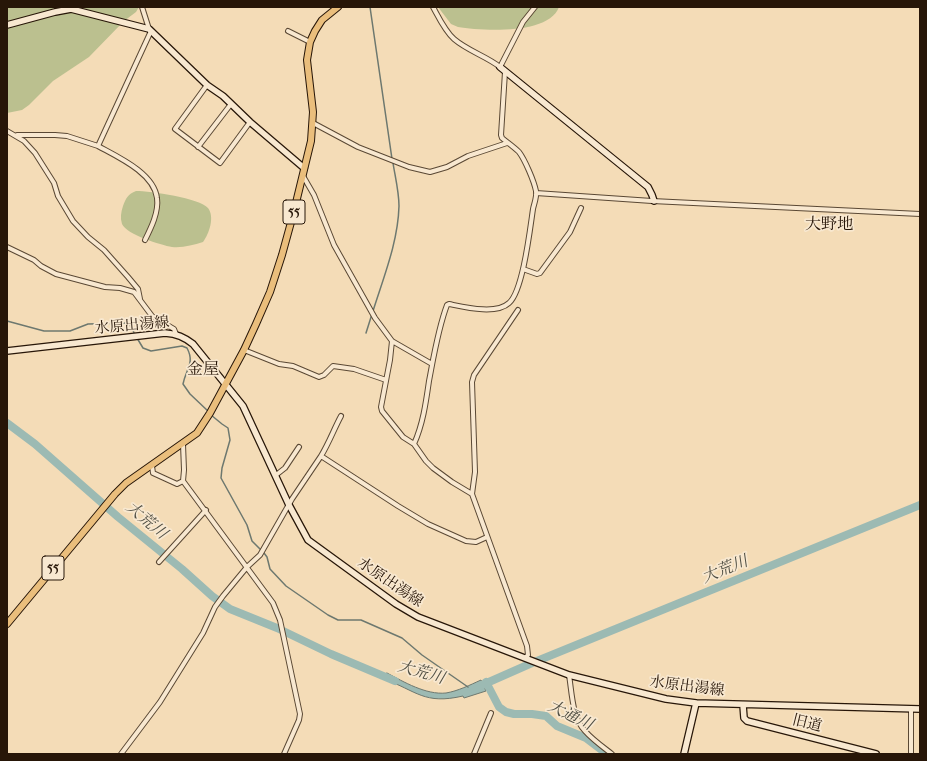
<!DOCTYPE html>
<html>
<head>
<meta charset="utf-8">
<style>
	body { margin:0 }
	#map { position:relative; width:927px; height:761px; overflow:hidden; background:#f4dcb7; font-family:"IM FELL French Canon",serif }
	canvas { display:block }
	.frame { position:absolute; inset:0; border:8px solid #271608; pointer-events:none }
</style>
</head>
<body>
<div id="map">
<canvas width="927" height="761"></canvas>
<div class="frame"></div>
</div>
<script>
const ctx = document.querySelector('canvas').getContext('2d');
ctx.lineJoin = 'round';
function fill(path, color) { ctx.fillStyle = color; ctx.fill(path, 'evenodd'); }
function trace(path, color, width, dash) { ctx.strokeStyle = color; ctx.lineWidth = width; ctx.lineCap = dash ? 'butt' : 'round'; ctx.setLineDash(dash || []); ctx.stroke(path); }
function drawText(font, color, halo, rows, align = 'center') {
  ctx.font = font + ' "IM FELL French Canon","Noto Serif JP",serif'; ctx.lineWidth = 3.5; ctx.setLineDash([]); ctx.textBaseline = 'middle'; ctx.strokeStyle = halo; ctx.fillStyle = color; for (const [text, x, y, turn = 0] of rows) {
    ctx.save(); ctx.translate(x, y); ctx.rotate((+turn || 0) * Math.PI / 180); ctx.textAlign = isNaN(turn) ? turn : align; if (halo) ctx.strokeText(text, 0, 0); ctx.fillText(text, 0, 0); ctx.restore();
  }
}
fill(new Path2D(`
	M 7,7 L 139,7 L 136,12 L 124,21 L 89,57 L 53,81 L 29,105 L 22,110 L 7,113 Z
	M 438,7 L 559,7 C 549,35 482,31 458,27 L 451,24 Z
	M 136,191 C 150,191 200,198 208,208 C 215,217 209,234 203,242 C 193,245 183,248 172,247 C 161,245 127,235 122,224 C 120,218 121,212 123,206 C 126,198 128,194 136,191 Z`), '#bbc08f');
const water = new Path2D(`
	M 387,673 C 404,682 426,695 446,693 C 458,691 470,685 481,680 L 486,691 L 464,698 L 463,696 C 424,705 417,691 384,679 Z`);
fill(water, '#9cbab3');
trace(water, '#6d786f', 1);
trace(new Path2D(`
	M 370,7 L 392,159
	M 373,311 C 384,276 398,242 399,206 C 399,192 395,176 393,163
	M 7,321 L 44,331 L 70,331 L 88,324 L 125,323 L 131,326 L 135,335
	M 366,333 L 372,314
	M 137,338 L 143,348 L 151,351 L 182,346 L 187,348 C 195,363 186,369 183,384 L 190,394 L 209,412
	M 211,415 L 222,424 L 228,428 L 230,440 L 222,468 L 221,478 L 247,525 L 252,541 L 261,550
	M 264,553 L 267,557 L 270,569 L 286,586 L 328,615 L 338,620 L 361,620 L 402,638 L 422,655 L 468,687`), '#6d786f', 1.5);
trace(new Path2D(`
	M 7,423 L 35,444 L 118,517 L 182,569 L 212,596 L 230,609 L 277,628 L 331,654 L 395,681
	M 486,682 L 499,707 L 506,712 L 514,714 L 532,714 L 546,716 L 557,726 L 586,738 L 607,754
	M 473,689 L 532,663 L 920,505`), '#9cbab3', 8);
const street = new Path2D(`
	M 142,7 L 149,29
	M 433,7 C 439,18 445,31 454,39 C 468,51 486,56 500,67 L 523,22 L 535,7
	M 288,31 L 310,42
	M 207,85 L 175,129 L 220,163 L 250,122
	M 313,123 L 358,147 L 409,167 L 430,172 L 447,167 L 468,156 L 507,143
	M 7,131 L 24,141 L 35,153 L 54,183 L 58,196 L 73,221 L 88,237 L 104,250 L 128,277 L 138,289 L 140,299
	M 17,135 L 55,135 L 67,136 L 98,146 L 151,31
	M 98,146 C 118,157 154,173 157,198 C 159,212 151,228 145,240
	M 198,147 L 231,104
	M 303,176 L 314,195 L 334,245 L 375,318 L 392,341 L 432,364
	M 536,193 L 652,201 L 920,214
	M 7,247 L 34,260 L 41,266 L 56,274 L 105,287 L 120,288 L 134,292 L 152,316 L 174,329 L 176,334
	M 523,269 L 537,274 L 540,273 L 570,232 L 581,208
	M 518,310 L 474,375 L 472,382 L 475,472 L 472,494 L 527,646 L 528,655 L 525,658
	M 392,341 L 390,360 L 381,407 L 382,411 L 403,437 L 414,444 L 426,461 L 433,468 L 452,482 L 472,494
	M 244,350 L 279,364 L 293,366 L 319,377 L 324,375 L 333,366 L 354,369 L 386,380
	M 183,444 L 184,470 L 183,481 L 273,603 L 280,620 L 300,714 L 299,720 L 284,754
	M 414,444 C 423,424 426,402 429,381 C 434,355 438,329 447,305 L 449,304 C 464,307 496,315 509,303 C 523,291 530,229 533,209 C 534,204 537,197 536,191 C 534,181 525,160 519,152 C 514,147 508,143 502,138 L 501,135 L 505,72
	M 321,456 C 329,443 334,429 341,416
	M 152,466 L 153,473 L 177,484 L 183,481
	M 276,475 L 285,468 L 299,447
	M 159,562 L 206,510
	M 569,675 C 572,693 572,717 585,731 C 593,740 603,747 612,754
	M 911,709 L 911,754
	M 121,754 L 160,702 L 203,633 L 215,607 L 223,596 L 247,567 L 260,555 L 292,499 L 321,456 L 398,506 L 428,524 L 466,541 L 476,542 L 487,537
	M 474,754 L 491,713`);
const secondary = new Path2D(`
	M 7,25 L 55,12 L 71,9 L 149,29 L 207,85 L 223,96 L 250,122 L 304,168
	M 500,67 L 648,187 L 652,195 L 654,201
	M 7,351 L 165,333 C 177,334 184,337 193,344 L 243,406 L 289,505 L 308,540 L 396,604 L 418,617 L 569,675 L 666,699 L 696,703 L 920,709
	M 743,705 L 744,718 L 747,721 L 876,754
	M 684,754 L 696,703`);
const primary = new Path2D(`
	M 7,624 L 115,494 L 126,483 L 197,433 L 210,413 L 244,350 L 256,324 L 270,292 L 282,255 L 293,215 L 311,141 L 313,112 L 307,60 L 310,42 L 315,31 L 322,20 L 338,7`);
trace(street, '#5a4834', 6);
trace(secondary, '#271608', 8);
trace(primary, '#271608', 8);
trace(street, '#f8e8d0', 4);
trace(secondary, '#f8e8d0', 5.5);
trace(primary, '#eabe7c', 6);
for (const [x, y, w] of [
	[294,212,22],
	[53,568,22]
]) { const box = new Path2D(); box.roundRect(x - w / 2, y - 12, w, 24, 3); ctx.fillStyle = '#f8e8d0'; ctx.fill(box); trace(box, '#271608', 1); }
drawText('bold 14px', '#271608', null, [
	["55",294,212],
	["55",53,568]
]);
drawText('15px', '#271608', '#f8e8d0', [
	["水原出湯線",132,326,-5],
	["水原出湯線",390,583,34],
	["水原出湯線",687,687,7],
	["旧道",807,724,14]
]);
drawText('16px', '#271608', '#f8e8d0', [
	["大野地",829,225],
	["金屋",203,370]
]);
drawText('italic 16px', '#504f44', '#f8e8d0', [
	["大荒川",146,521,40],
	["大荒川",725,570,-22],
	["大荒川",421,673,16],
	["大通川",570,716,26]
]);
</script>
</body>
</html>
